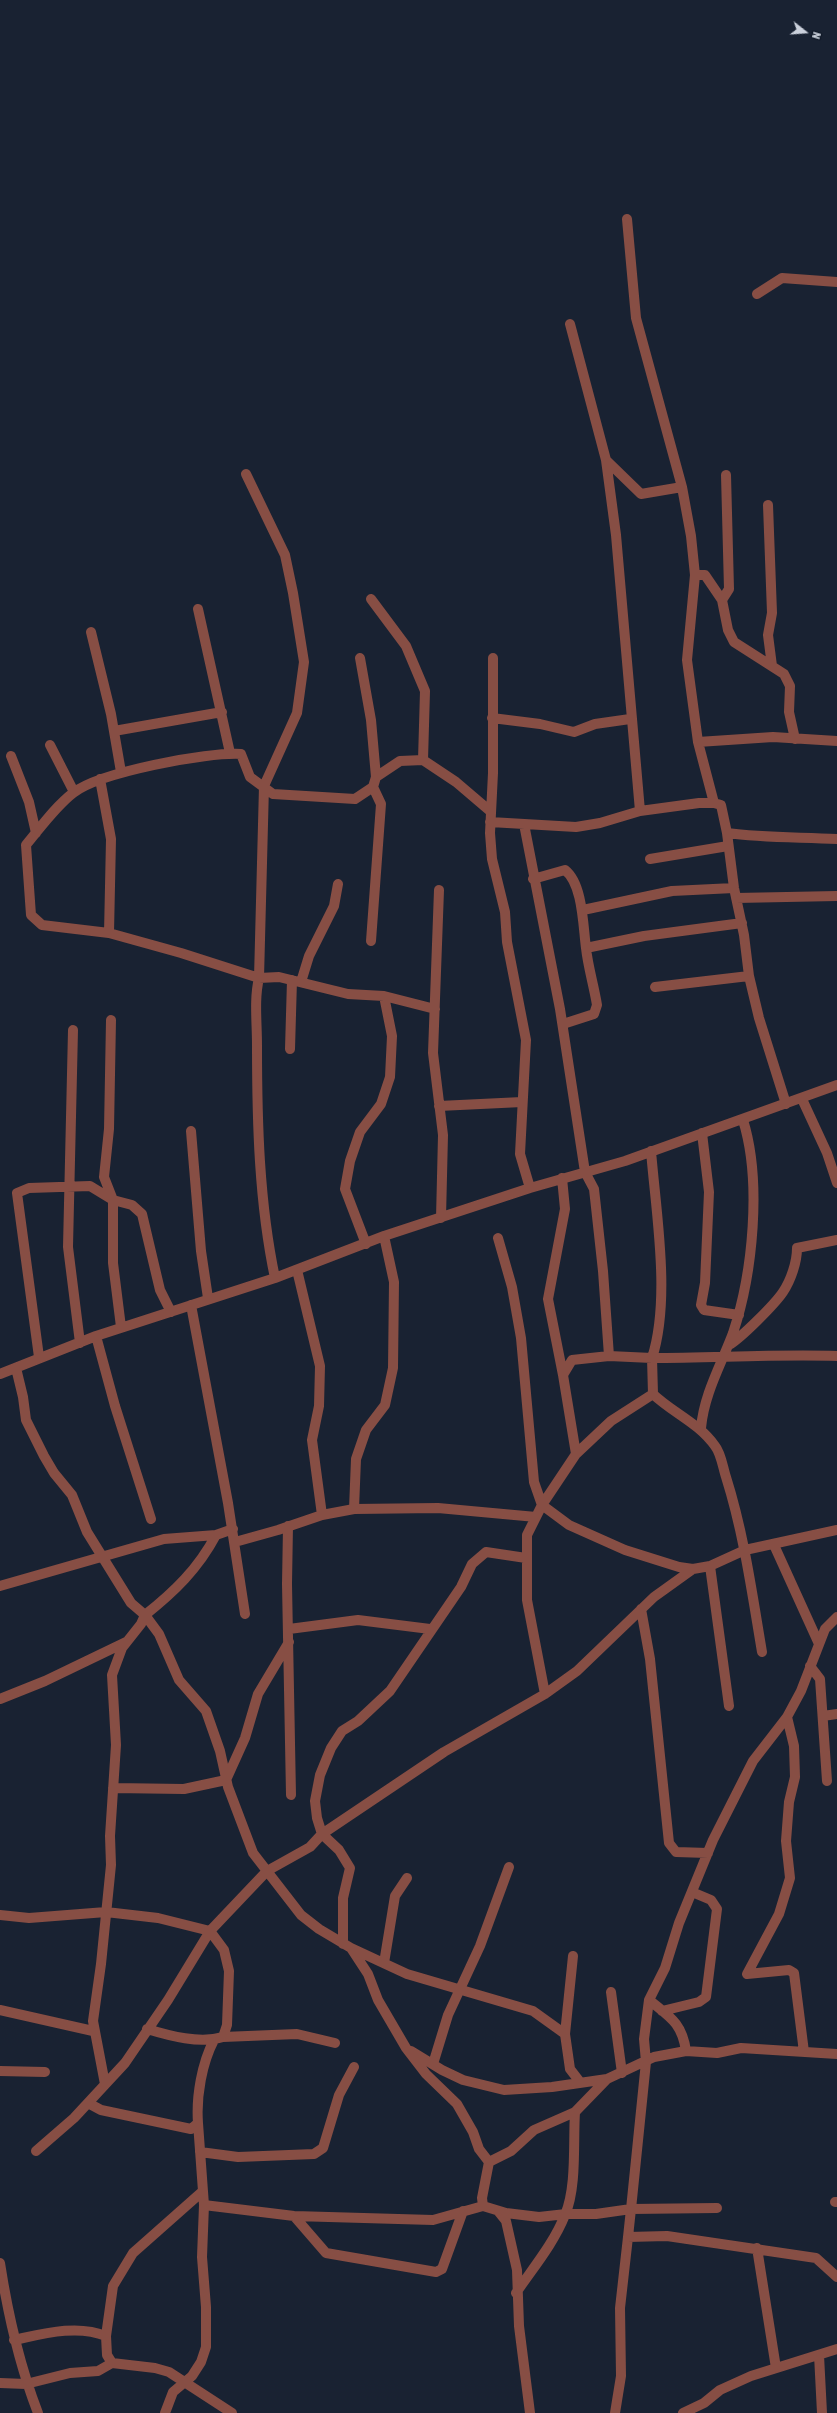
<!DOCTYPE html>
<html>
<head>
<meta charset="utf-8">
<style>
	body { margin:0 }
	#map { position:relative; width:837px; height:2413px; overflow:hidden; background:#192232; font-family:"Asap Condensed",sans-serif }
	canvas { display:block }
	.north { position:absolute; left:785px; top:12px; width:40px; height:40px; -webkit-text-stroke:3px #101928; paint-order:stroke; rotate:107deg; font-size:11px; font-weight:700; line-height:16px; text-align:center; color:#cbd1dc }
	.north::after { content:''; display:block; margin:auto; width:14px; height:18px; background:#cbd1dc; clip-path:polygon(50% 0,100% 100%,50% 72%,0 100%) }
</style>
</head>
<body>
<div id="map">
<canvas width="837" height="2413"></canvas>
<div class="north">N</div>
</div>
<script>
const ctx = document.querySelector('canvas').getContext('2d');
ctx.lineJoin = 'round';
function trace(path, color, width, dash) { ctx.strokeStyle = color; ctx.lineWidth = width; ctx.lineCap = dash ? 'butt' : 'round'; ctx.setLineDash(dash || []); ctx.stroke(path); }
trace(new Path2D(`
	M 627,219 L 636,318 L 682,487 L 691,536 L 695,575 L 687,660 L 698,742
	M 757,294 L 782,278 L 837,282
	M 570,324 L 606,460 L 641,494 L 682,487
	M 606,460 L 616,535 L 640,811
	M 246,474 L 285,555 L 293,593 L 304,662 L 297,713 L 264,786 L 259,978 C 254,999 257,1022 257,1045 C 257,1122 259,1202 275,1278
	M 768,505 L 772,613 L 768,635 L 772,666
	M 695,575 L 705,575 L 722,600 L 728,630 L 734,642 L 784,674 L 790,686 L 789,712 L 795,739
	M 371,599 L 406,646 L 425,691 L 423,760
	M 722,600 L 729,589 L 726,475
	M 198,609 L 230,753
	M 91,632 L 111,714 L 121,772
	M 360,658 L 371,720 L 376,777
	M 493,658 L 493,773 L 490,833 L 492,859 L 505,912 L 507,942 L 526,1040 L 520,1154 L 530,1188
	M 492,718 L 540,724 L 574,732 L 595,724 L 630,719
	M 114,731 L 222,712
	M 50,745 L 74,792
	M 11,756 L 29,802 L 36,833
	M 100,779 L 111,839 L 109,933 L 181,953 L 259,978 L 279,977 L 348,994 L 384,996 L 435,1009
	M 714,803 L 698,742 L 773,737 L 837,741
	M 490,822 L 576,827 L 600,823 L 640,811 L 699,803 L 714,803 L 721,805 L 727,833 L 734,888 L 744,935 L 749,976 L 759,1018 L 786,1104
	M 524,824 L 560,1009 L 585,1172 L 594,1189 L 603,1271 L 609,1356 L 652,1358 L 653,1394 C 673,1413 699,1423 715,1446 C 721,1453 723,1468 726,1477 C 744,1534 752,1593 762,1652
	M 727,833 C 763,838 800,837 837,839
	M 650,859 L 728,846
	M 533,879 L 565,870 C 583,884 583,926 586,948 C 588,967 594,986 597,1005 L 594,1014 L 563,1024
	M 439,890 L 433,1053 L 443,1135 L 441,1218
	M 736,898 L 837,896
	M 583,910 L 672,891 L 734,888
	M 109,933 L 42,925 L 31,915 L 26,845 C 41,827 55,807 73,793 C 100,772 207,752 241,754 L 250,777 L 273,794 L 355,799 L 373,787 L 376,777 L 400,761 L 423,760 L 456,782 L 490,811
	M 371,941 L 381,804 L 373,787
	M 586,948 L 644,936 L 742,923
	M 301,982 L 309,956 L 334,906 L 338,884
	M 655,987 L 749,976
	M 111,1020 L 109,1129 L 104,1177 L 113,1200 L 132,1205 L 142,1214 L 160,1290 L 171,1312
	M 73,1030 L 68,1247 L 80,1343
	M 290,1049 L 292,980
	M 802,1099 L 827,1153 L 837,1183
	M 439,1106 L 522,1102
	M 191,1131 L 201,1251 L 208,1298
	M 702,1133 L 709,1192 L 705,1283 L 701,1305 L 704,1310 L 739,1315
	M 651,1151 C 656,1213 671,1299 652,1358 C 714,1358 775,1354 837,1356
	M 562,1178 L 565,1209 L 548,1299 L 563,1375
	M 498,1238 L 512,1287 L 521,1338 L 534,1482 L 542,1505 L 569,1525 L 625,1550 L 679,1567 L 693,1569 L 710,1566 L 745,1550 L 837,1530
	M 366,1244 L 345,1189 L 350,1161 L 360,1132 L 381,1104 L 390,1077 L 392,1036 L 384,996
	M 297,1270 L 320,1366 L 319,1406 L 312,1440 L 322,1515
	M 191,1305 L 228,1503 L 245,1614
	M 96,1336 L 115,1406 L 151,1519
	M 729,1345 C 741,1338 775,1304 783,1292 C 791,1280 797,1262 797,1248 L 837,1240
	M 39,1357 L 17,1193 L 29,1188 L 90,1186 L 113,1200 L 113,1263 L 121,1327
	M 16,1368 L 23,1397 L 26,1420 L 44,1456 L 54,1473 L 72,1495 L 87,1532 L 131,1603 L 145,1615 L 159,1634 L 179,1680 L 206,1711 L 220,1751 L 228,1787 L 253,1853 L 301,1915 L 319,1929 L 351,1948 L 368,1974 L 378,2000 L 406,2048 L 426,2074 L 457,2104 L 473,2132 L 479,2149 L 489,2162
	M 0,1374 L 96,1336 L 275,1278 L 384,1236 L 530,1188 L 625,1161 L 837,1085
	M 701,1428 C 704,1394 721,1365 733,1333 C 753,1273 762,1181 743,1120
	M 576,1454 L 563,1375 L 572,1360 L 609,1356
	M 354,1509 L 356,1459 L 366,1430 L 385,1405 L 393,1368 L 394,1282 L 384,1236
	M 288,1526 L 287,1584 L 291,1795
	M 235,1542 L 278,1530 L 322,1515 L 354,1509 L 438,1508 L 536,1517
	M 774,1545 L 819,1644
	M 710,1566 L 729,1706
	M 0,1586 L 164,1539 L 216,1535
	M 641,1609 L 650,1659 L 669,1843 L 676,1852 L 708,1853
	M 289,1629 L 358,1620 L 430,1629
	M 810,1666 L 820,1679 L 827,1781
	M 545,1694 L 527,1600 L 527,1535 L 542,1505 L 576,1454 L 611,1421 L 653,1394
	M 0,1699 L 45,1681 L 126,1642
	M 823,1716 L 837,1714
	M 787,1717 L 794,1746 L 795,1777 L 789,1802 L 786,1841 L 790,1878 L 779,1914 L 747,1974 L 789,1970 L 794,1973 L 804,2052
	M 113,1788 L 184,1789 L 226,1780 L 245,1738 L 258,1694 L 289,1642
	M 0,1915 L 29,1918 L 106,1912 L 158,1918 L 210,1931 L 224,1950 L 229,1971 L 227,2025 L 223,2037 C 200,2044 170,2036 147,2029
	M 343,1944 L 343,1898 L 350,1868 L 339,1850 L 322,1834 L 317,1818 L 315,1801 L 320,1775 L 331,1748 L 342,1731 L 358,1721 L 390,1691 L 461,1587 L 472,1564 L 486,1552 L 526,1558
	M 351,1948 L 407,1974 L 533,2011 L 565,2034 L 570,2069 L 580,2082
	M 384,1963 L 395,1896 L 407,1878
	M 611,1992 L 622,2073
	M 649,2000 C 670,2017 682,2023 686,2051
	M 0,2010 L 93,2031
	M 662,2011 L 699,2002 L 706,1997 L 717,1909 L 711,1900 L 692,1892
	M 565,2034 L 573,1956
	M 223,2037 L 297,2034 L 335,2043
	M 411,2051 L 442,2070 L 463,2080 L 504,2090 L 552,2087 L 607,2079 L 654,2057 L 686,2051 L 717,2053 L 741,2048 L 837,2054
	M 433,2064 L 448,2015 L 480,1946 L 509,1867
	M 0,2071 L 45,2072
	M 105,2084 L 93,2021 L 101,1964 L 111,1865 L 110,1836 L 116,1745 L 112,1675 L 122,1648 L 141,1624 L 145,1615 C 174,1592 198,1569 216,1535 L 233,1529
	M 88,2103 L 101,2110 L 191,2129 L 198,2123 C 196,2096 202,2063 214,2040
	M 36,2151 L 74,2118 L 125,2063 L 168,2000 L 210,1931 L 267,1871 L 310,1847 L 322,1834 L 444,1752 L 545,1694 L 577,1671 L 654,1597 L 693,1569
	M 200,2152 L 238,2157 L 314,2154 L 323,2148 L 339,2095 L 354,2067
	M 489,2162 L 482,2198 L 483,2206 L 506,2213 L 539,2217 L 566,2214 L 596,2214 L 631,2209 L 628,2237 L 667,2236 L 816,2258 L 837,2277
	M 489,2162 L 511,2151 L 534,2130 L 575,2112 L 607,2079
	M 835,2202 L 837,2202
	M 204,2205 L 294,2216 L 433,2220 L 483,2206
	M 717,2208 L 631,2209 L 646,2062 L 644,2039 L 649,2000 L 665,1968 L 679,1923 L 713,1840 L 753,1761 L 787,1717 L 801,1691 L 825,1629 L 837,1617
	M 498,2211 L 506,2221 L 517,2270 L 519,2326 L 530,2413
	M 294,2216 L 326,2253 L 436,2272 L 442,2269 L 463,2211
	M 757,2248 L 776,2368
	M 0,2263 C 8,2315 19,2364 38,2413
	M 516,2293 C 533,2268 554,2243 565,2215 C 577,2187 573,2143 575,2112
	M 14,2340 C 42,2334 77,2324 106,2336
	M 819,2355 L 822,2413
	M 112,2363 L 107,2355 L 106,2336 L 113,2286 L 133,2253 L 203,2191
	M 0,2383 L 26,2384 L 70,2373 L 98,2371 L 112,2363 L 155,2368 L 169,2372 L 232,2413
	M 165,2413 L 173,2392 L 192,2376 L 201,2362 L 206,2347 L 206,2307 L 202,2257 L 204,2205 L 198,2123
	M 615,2413 L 621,2376 L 620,2308 L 628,2237
	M 683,2413 L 704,2403 L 720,2390 L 751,2376 L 837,2349`), '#874e44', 10);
</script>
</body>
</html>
